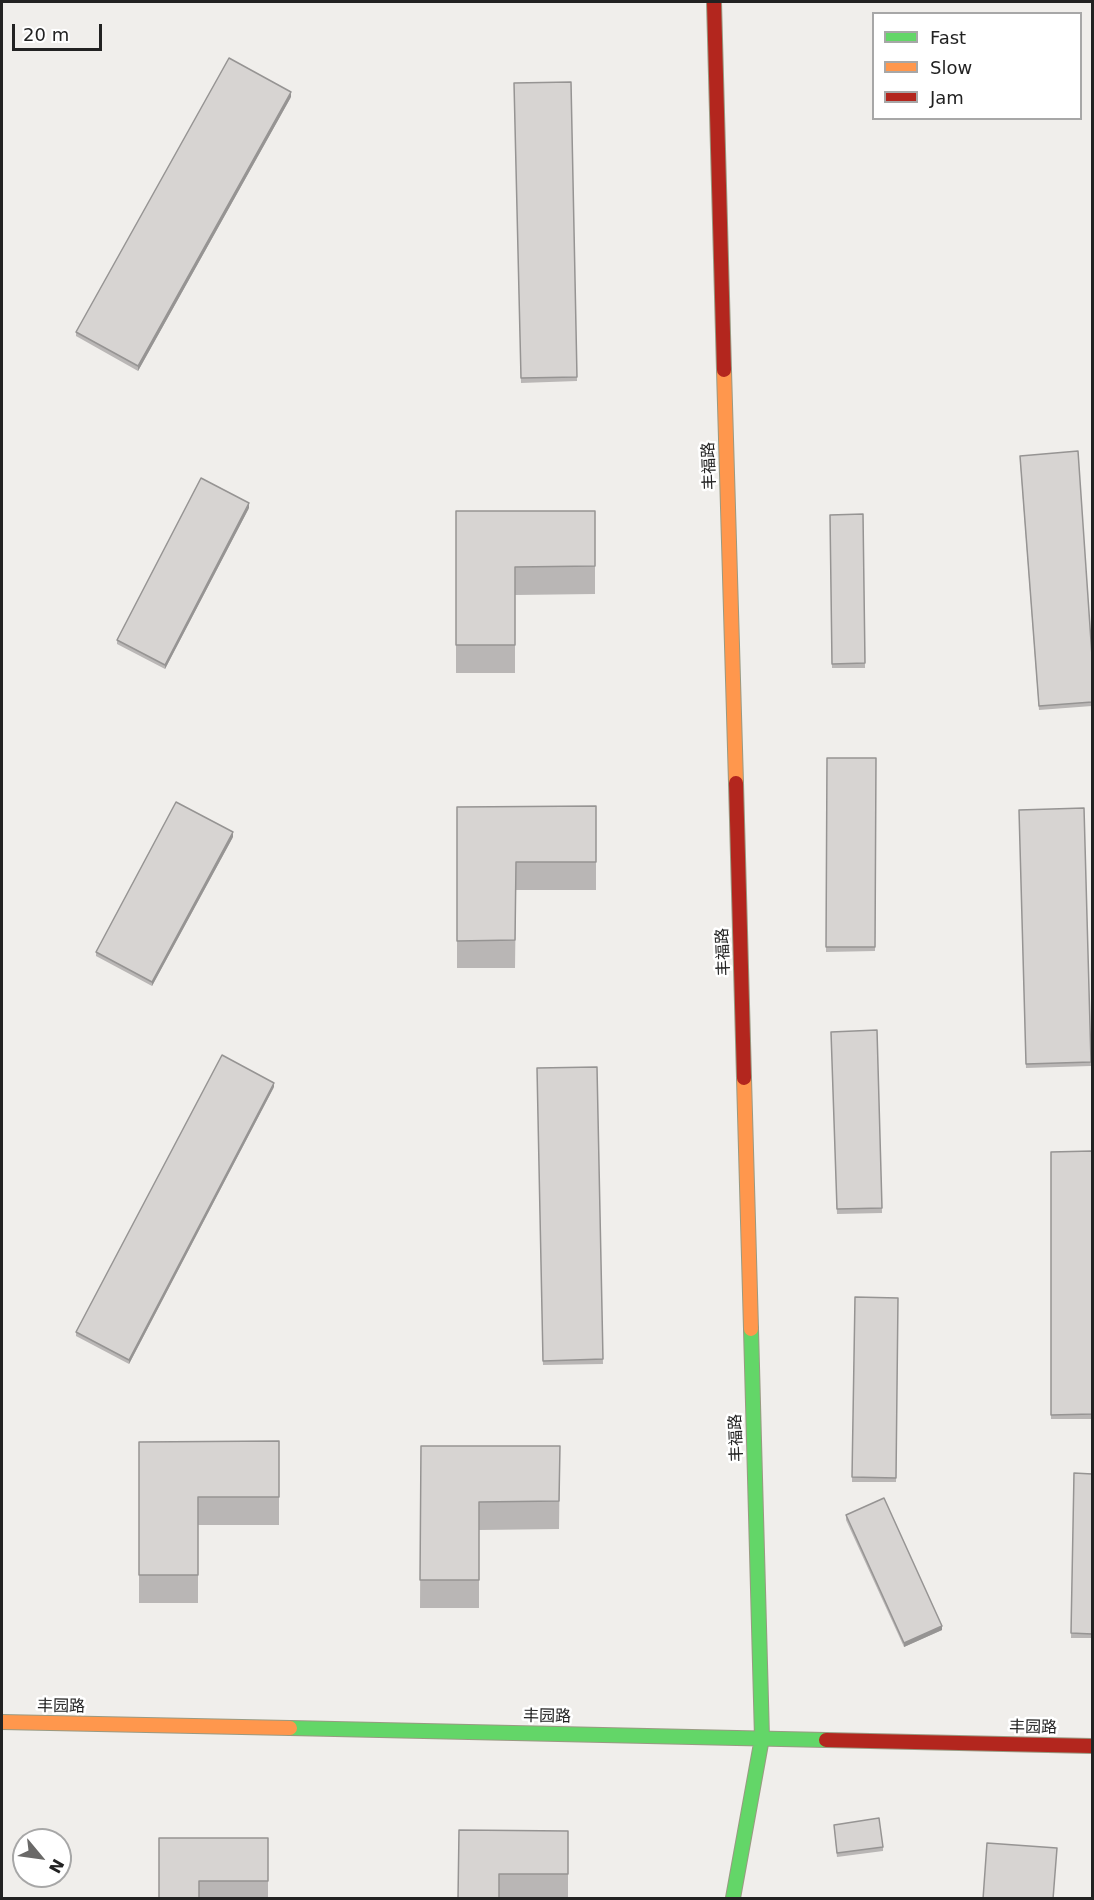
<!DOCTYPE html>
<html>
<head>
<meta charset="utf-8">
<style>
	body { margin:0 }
	#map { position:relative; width:1094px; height:1900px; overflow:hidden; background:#f0eeeb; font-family:"DejaVu Sans",sans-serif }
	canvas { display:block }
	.frame { position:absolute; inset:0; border:3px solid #222; pointer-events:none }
	.legend { position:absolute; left:872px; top:12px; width:210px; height:108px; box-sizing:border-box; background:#fff; border:2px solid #a7a7a7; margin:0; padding:8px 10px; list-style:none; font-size:18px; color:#222 }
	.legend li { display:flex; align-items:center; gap:12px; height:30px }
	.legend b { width:30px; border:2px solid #a7a7a7 }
	.north { position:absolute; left:12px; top:1828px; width:60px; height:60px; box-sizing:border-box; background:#fff; border:2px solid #a7a7a7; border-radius:50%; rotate:119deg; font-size:16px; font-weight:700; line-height:24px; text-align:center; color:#222 }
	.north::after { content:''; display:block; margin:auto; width:21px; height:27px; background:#6a6968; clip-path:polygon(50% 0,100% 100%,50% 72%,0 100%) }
	.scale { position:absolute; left:12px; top:24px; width:90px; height:27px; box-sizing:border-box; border:3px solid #222; border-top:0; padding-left:8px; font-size:18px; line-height:21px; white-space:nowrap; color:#222; -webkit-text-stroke:4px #fff; paint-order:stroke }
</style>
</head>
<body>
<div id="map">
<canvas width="1094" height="1900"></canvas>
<div class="frame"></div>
<ul class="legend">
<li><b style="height:8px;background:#63d668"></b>Fast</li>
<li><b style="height:8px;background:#ff974d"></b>Slow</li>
<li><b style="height:8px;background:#b3261e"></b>Jam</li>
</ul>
<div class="north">N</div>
<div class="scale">20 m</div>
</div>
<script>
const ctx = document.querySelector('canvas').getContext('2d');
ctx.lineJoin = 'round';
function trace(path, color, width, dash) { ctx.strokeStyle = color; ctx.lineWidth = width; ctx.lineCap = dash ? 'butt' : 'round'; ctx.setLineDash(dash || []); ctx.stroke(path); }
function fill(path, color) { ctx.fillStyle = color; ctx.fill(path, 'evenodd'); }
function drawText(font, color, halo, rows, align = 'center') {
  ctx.font = font + ' "DejaVu Sans","Noto Sans SC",sans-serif'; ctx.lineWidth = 5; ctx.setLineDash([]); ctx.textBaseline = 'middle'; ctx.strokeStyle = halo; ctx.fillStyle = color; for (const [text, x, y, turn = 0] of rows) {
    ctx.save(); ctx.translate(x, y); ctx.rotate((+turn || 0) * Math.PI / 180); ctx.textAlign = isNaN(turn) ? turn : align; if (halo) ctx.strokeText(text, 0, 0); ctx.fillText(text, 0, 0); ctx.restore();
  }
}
const fast = new Path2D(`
	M 290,1728 L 826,1740
	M 733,1898 L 762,1738 L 751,1329`);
const slow = new Path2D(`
	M 724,370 L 736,783
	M 744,1078 L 751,1329
	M 2,1722 L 290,1728`);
const jam = new Path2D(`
	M 714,2 L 724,370
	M 736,783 L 744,1078
	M 826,1740 L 1092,1746`);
trace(fast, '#999a82', 16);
trace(slow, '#999a82', 16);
trace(jam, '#999a82', 16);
trace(fast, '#63d668', 14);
trace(slow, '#ff974d', 14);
trace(jam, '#b3261e', 14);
fill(new Path2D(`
	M 571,82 L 577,381 L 521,383 L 514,83 Z
	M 291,97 L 138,371 L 76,336 L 76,332 Z
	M 1020,460 L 1092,656 L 1092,706 L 1039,710 Z
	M 249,508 L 165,669 L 117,644 L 117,640 Z
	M 456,511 L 595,511 L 595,594 L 515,595 L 515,673 L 456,673 Z
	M 863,514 L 865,668 L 832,668 L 830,515 Z
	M 827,758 L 876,758 L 875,951 L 826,952 Z
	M 596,806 L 596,890 L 516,890 L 515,968 L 457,968 L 457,807 Z
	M 1084,808 L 1091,1066 L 1026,1068 L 1019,810 Z
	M 233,837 L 152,986 L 96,956 L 96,952 Z
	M 877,1030 L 882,1213 L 837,1214 L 831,1032 Z
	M 597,1067 L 603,1364 L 543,1365 L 537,1068 Z
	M 274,1087 L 129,1364 L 76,1336 L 76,1332 Z
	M 1092,1151 L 1092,1419 L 1051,1419 L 1051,1152 Z
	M 855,1297 L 898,1298 L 896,1482 L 852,1482 Z
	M 279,1441 L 279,1525 L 198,1525 L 198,1603 L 139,1603 L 139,1442 Z
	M 421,1446 L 560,1446 L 559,1529 L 479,1530 L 479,1608 L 420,1608 Z
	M 1074,1473 L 1092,1474 L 1092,1638 L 1071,1638 Z
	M 846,1515 L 942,1630 L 904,1647 L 846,1520 Z
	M 834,1825 L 883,1847 L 883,1851 L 837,1857 Z
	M 568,1831 L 568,1899 L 458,1899 Z
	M 268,1838 L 268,1899 L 159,1899 Z`), '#b9b6b5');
fill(new Path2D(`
	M 291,92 L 291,97 L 138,371 L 138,366 Z
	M 249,503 L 249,508 L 165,669 L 165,665 Z
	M 233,832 L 233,837 L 152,986 L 152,982 Z
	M 274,1083 L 274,1087 L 129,1364 L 129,1360 Z
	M 942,1626 L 942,1630 L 904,1647 L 904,1643 Z`), '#969493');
const building = new Path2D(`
	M 229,58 L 291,92 L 138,366 L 76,332 Z
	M 571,82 L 577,377 L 521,378 L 514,83 Z
	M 1078,451 L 1092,656 L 1092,702 L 1039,706 L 1020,456 Z
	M 201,478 L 249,503 L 165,665 L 117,640 Z
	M 456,511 L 595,511 L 595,566 L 515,567 L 515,645 L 456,645 Z
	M 863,514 L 865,663 L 832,664 L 830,515 Z
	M 827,758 L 876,758 L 875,947 L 826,947 Z
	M 176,802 L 233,832 L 152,982 L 96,952 Z
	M 596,806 L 596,862 L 516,862 L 515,940 L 457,941 L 457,807 Z
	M 1084,808 L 1091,1062 L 1026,1064 L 1019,810 Z
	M 877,1030 L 882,1208 L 837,1209 L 831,1032 Z
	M 222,1055 L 274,1083 L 129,1360 L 76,1332 Z
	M 597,1067 L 603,1359 L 543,1361 L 537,1068 Z
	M 1092,1151 L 1092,1414 L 1051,1415 L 1051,1152 Z
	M 855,1297 L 898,1298 L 896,1478 L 852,1477 Z
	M 279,1441 L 279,1497 L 198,1497 L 198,1575 L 139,1575 L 139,1442 Z
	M 421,1446 L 560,1446 L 559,1501 L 479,1502 L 479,1580 L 420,1580 Z
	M 1074,1473 L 1092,1474 L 1092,1634 L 1071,1633 Z
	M 884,1498 L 942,1626 L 904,1643 L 846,1515 Z
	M 879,1818 L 883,1847 L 837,1853 L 834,1825 Z
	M 459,1830 L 568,1831 L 568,1874 L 499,1874 L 499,1899 L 458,1899 Z
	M 159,1838 L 268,1838 L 268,1881 L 199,1881 L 199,1899 L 159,1899 Z
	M 987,1843 L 1057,1848 L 1053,1899 L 983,1899 Z`);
fill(building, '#d7d4d2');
trace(building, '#969493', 1.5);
drawText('16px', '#222', '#fff', [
	["丰福路",710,466,-92],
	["丰福路",724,952,-92],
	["丰福路",737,1438,-92],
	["丰园路",61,1707,1],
	["丰园路",547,1717,1],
	["丰园路",1033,1728,1]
]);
</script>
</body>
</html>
